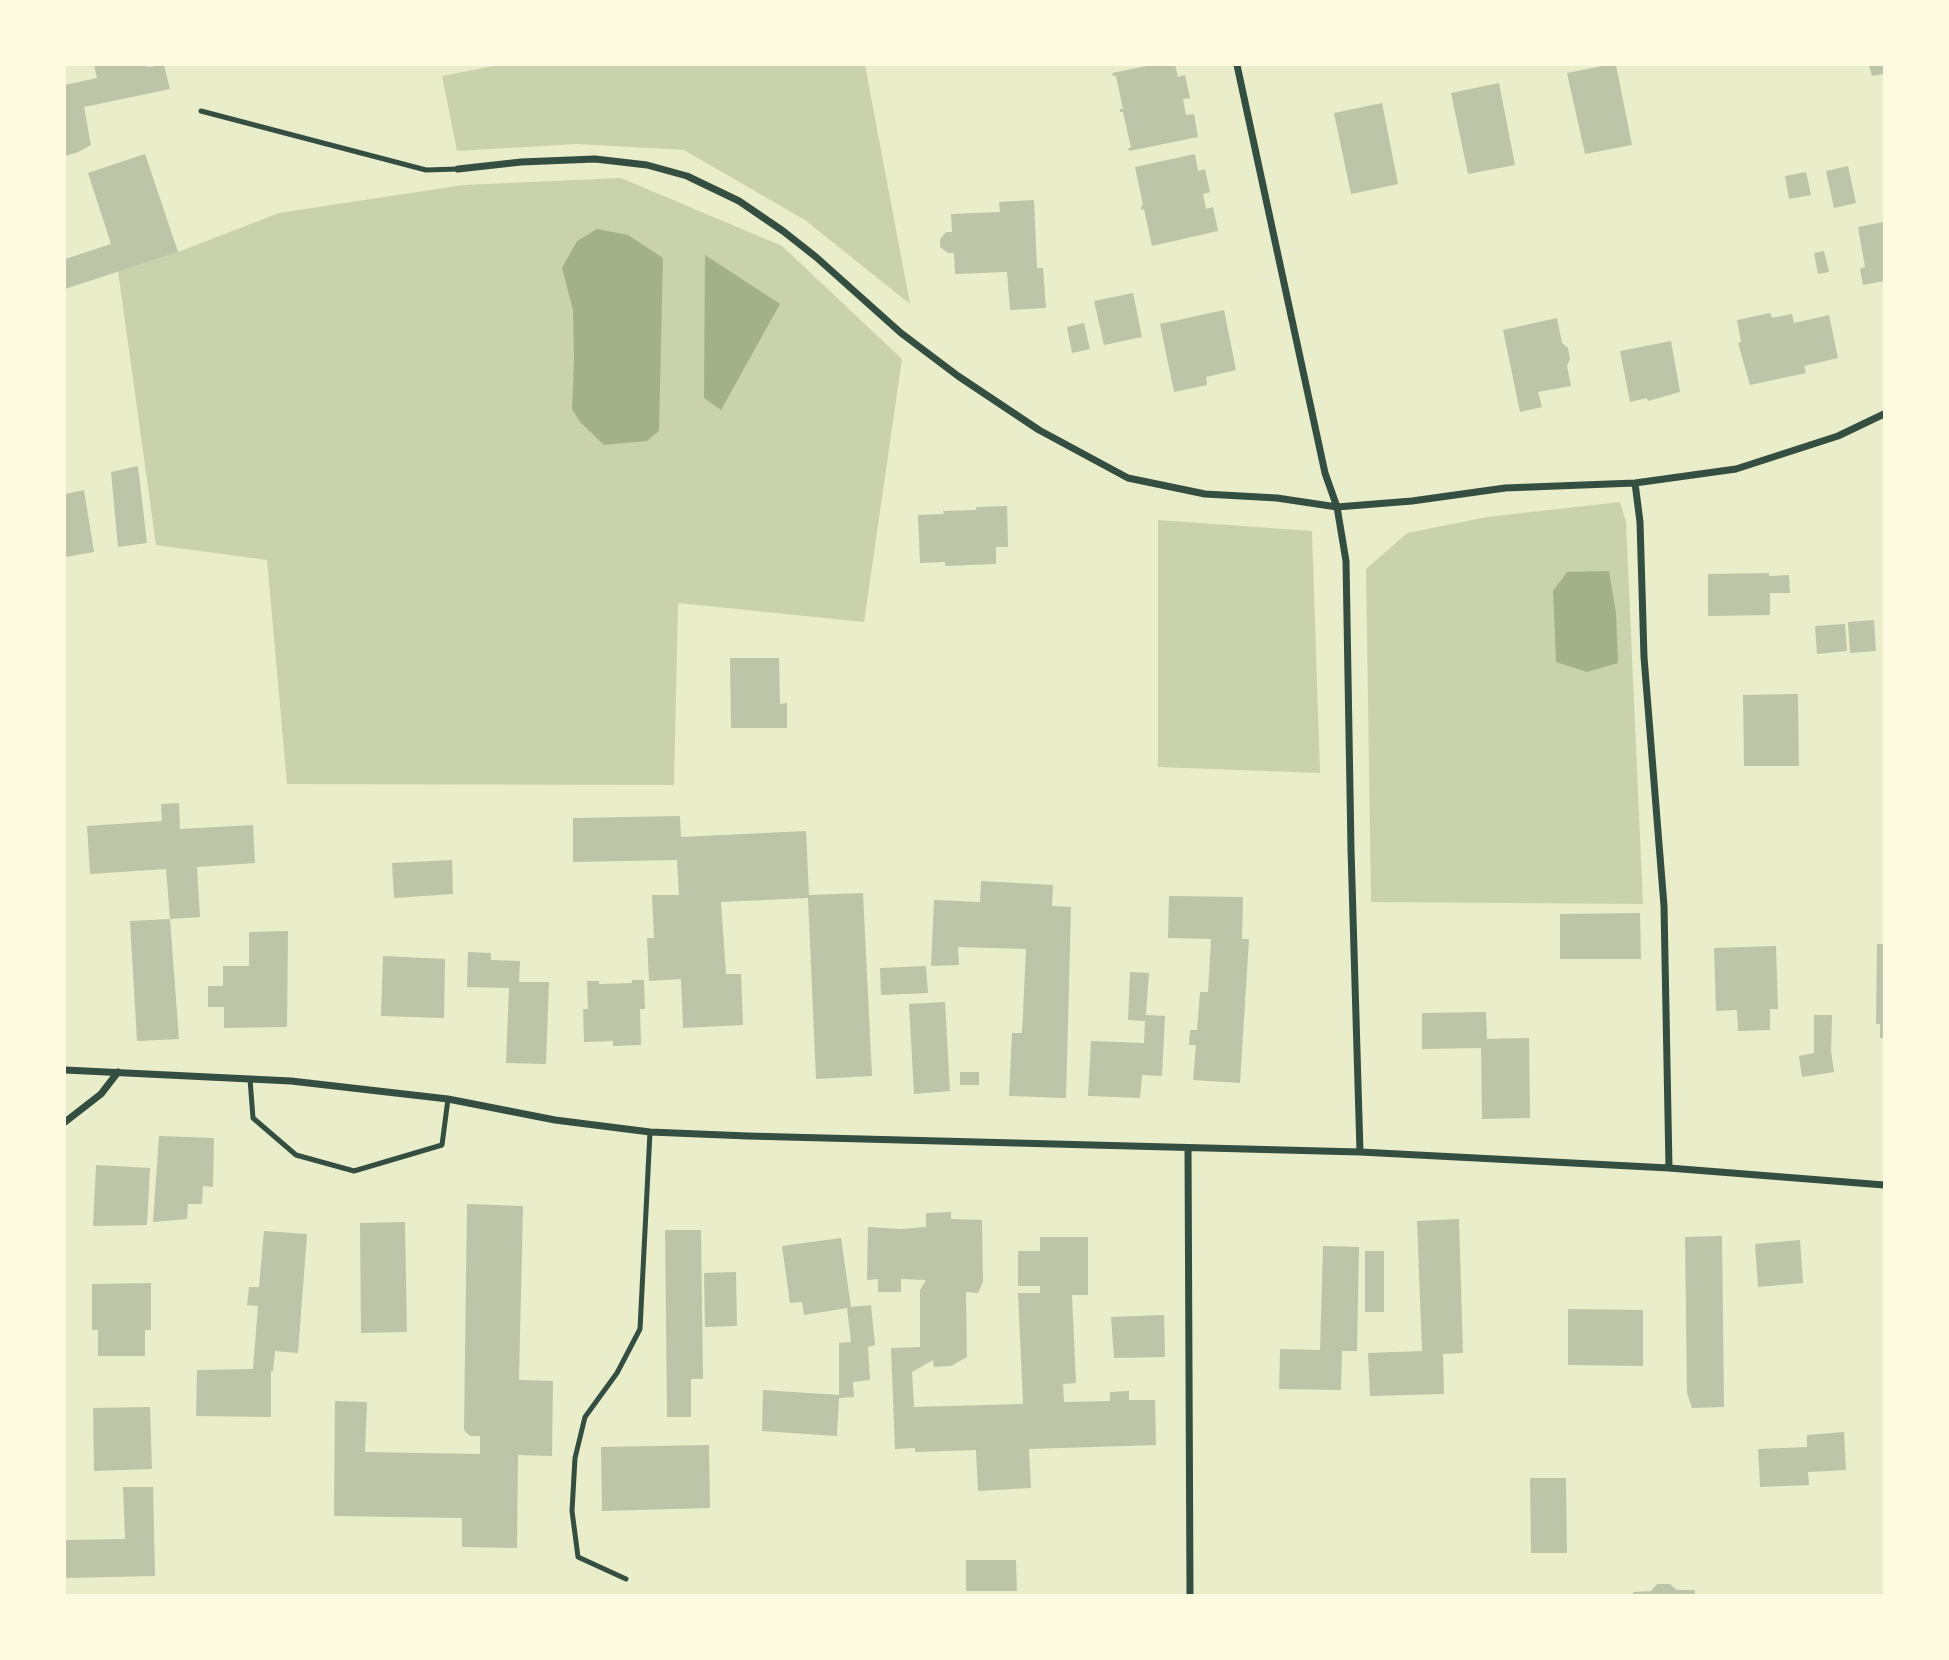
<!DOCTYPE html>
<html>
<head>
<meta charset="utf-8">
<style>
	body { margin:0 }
	#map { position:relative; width:1949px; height:1660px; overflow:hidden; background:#e9edc9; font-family:"DM Sans",sans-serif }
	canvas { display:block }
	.frame { position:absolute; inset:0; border:66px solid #fefae0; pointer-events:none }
</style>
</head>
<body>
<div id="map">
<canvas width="1949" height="1660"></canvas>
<div class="frame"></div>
</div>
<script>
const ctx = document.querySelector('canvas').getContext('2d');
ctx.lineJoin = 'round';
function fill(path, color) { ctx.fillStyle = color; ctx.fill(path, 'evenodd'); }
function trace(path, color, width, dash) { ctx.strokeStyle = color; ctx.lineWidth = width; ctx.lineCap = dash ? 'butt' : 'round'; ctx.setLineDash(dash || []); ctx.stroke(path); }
fill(new Path2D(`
	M 499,65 L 865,65 L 910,304 L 805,220 L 684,150 L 577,144 L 457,151 L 442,76 Z
	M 621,178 L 782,246 L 902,359 L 864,622 L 678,603 L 674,785 L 287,784 L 267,560 L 156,545 L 118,271 L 178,252 L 279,213 L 463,185 Z
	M 1620,502 L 1626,522 L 1643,904 L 1371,902 L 1366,569 L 1407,533 L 1487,517 Z
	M 1158,520 L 1312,531 L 1320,773 L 1158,767 Z`), '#cad2ad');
fill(new Path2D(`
	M 597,229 L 628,235 L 663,258 L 659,431 L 647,441 L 604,445 L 580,422 L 572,409 L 574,359 L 573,310 L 562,268 L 577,241 Z
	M 705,255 L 780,304 L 721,410 L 704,398 Z
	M 1609,571 L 1616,613 L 1618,663 L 1587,672 L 1556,662 L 1553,591 L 1567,572 Z`), '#a3b18a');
fill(new Path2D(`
	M 94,65 L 147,65 L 147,67 L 164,65 L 170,89 L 84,107 L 91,145 L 76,153 L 65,156 L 65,85 L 97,78 Z
	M 1151,65 L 1175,65 L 1178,77 L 1185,75 L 1190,98 L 1183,99 L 1186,115 L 1194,114 L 1198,137 L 1129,151 L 1128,148 L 1131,148 L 1123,112 L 1120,112 L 1120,109 L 1123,109 L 1116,76 L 1113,76 L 1112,73 Z
	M 1608,65 L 1616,65 L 1632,145 L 1585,154 L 1567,73 Z
	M 1869,65 L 1884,65 L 1884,74 L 1872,76 Z
	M 1499,83 L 1515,165 L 1468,174 L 1451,93 Z
	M 1382,103 L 1398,184 L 1351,194 L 1334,113 Z
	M 145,154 L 178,252 L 65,289 L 65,259 L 111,244 L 88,173 Z
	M 1195,154 L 1198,171 L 1205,169 L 1210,192 L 1203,194 L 1206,209 L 1213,207 L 1218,231 L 1152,246 L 1144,209 L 1141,210 L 1141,207 L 1143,205 L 1135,167 Z
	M 1848,166 L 1856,203 L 1834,208 L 1826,171 Z
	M 1806,172 L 1811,195 L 1789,199 L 1785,176 Z
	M 1034,200 L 1037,268 L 1043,268 L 1046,308 L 1010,310 L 1007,272 L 955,274 L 954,253 L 948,253 L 940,247 L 940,239 L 946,232 L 952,232 L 951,214 L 1000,212 L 999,202 Z
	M 1884,222 L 1884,281 L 1863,285 L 1860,269 L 1865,267 L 1858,227 Z
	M 1824,251 L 1829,272 L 1818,274 L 1814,253 Z
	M 1133,293 L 1142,337 L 1104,345 L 1094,301 Z
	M 1224,310 L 1236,370 L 1206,377 L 1207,385 L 1174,392 L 1160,324 Z
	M 1770,313 L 1772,318 L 1792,314 L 1794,323 L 1829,315 L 1838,358 L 1804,366 L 1806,373 L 1750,385 L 1738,343 L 1741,342 L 1737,320 Z
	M 1557,318 L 1562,343 L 1568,348 L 1570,359 L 1567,366 L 1571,386 L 1538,392 L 1542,407 L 1520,412 L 1503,330 Z
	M 1084,323 L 1090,349 L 1072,353 L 1067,327 Z
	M 1671,341 L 1680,392 L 1648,401 L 1647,398 L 1630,402 L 1620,351 Z
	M 138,466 L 147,543 L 118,547 L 111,472 Z
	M 84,490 L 94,552 L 65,557 L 65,494 Z
	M 1007,506 L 1008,547 L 996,547 L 996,564 L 945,566 L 945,562 L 920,563 L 918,515 L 944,514 L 943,511 L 976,510 L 976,507 Z
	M 1769,573 L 1769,576 L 1789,575 L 1790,593 L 1770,593 L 1770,615 L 1708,616 L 1708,574 Z
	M 1874,620 L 1876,651 L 1850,653 L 1848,622 Z
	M 1845,624 L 1847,651 L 1817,654 L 1815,626 Z
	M 730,658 L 779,658 L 780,704 L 787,703 L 787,728 L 731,728 Z
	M 1798,694 L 1799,766 L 1744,766 L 1743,695 Z
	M 179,803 L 180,829 L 253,825 L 255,863 L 197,867 L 200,917 L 170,919 L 179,1039 L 137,1041 L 130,921 L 170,919 L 166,869 L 90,874 L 87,826 L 162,821 L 161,804 Z
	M 680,816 L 681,837 L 806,831 L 809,895 L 863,893 L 872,1076 L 816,1079 L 808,898 L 721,902 L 726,974 L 741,974 L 743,1025 L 683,1028 L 681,979 L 649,981 L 647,938 L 654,938 L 652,895 L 679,895 L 677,860 L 573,862 L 573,818 Z
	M 452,860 L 453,894 L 394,898 L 392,863 Z
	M 981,881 L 1053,885 L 1052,906 L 1071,907 L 1066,1098 L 1009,1096 L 1012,1033 L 1022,1033 L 1026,949 L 958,947 L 959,965 L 931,966 L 934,900 L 980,902 Z
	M 1169,896 L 1243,897 L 1242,939 L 1249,939 L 1240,1083 L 1193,1080 L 1196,1045 L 1189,1045 L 1190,1030 L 1197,1030 L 1200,992 L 1208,992 L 1211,939 L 1168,938 Z
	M 1640,913 L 1641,959 L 1560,959 L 1560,914 Z
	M 288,931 L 287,1027 L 224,1028 L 224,1007 L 208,1007 L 208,986 L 223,986 L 223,966 L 249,966 L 249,932 Z
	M 1877,944 L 1884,944 L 1884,1038 L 1880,1038 L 1880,1024 L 1876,1024 Z
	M 1776,946 L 1778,1009 L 1770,1009 L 1770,1030 L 1738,1031 L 1737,1010 L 1716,1011 L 1714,948 Z
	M 468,952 L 491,953 L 491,960 L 520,961 L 519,982 L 549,982 L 546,1064 L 506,1063 L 509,988 L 467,987 Z
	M 383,956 L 445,959 L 444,1018 L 381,1016 Z
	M 926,966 L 928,993 L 881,995 L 880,968 Z
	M 1130,972 L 1149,973 L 1146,1015 L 1165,1016 L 1162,1076 L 1142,1075 L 1140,1098 L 1088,1096 L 1091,1041 L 1144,1043 L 1145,1021 L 1128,1020 Z
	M 632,980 L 644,980 L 645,1009 L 640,1009 L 641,1045 L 613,1046 L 613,1041 L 584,1042 L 583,1009 L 588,1009 L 587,981 L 599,981 L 599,984 L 632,983 Z
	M 945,1002 L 950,1091 L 914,1094 L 909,1004 Z
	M 1486,1012 L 1487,1039 L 1529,1038 L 1530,1118 L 1482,1119 L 1481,1048 L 1422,1049 L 1422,1013 Z
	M 1814,1015 L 1832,1015 L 1831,1051 L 1834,1072 L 1802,1077 L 1799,1056 L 1814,1053 Z
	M 960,1072 L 979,1072 L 979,1085 L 960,1085 Z
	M 159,1136 L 214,1138 L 213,1187 L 203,1186 L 202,1204 L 188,1204 L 187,1219 L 153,1222 Z
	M 96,1165 L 150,1168 L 147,1225 L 93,1226 Z
	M 467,1204 L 523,1206 L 519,1380 L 553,1381 L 552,1456 L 518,1455 L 517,1548 L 462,1547 L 462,1518 L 334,1516 L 335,1401 L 367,1402 L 365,1452 L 480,1454 L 480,1436 L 470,1436 L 464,1430 Z
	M 951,1212 L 951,1219 L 982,1220 L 983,1282 L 978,1293 L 966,1292 L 967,1357 L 951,1366 L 934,1367 L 933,1360 L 912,1372 L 914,1407 L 1023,1404 L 1018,1293 L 1040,1293 L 1040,1286 L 1018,1286 L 1018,1251 L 1040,1251 L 1040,1237 L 1088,1237 L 1088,1295 L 1072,1295 L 1076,1383 L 1063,1384 L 1064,1402 L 1110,1401 L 1110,1392 L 1129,1391 L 1129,1400 L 1155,1400 L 1156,1445 L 1029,1449 L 1031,1488 L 978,1491 L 976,1450 L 915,1452 L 915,1448 L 895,1449 L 891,1348 L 920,1347 L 920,1290 L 926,1280 L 901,1279 L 901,1292 L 878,1292 L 878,1279 L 867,1280 L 868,1227 L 901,1229 L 926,1227 L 926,1213 Z
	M 1459,1219 L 1463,1353 L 1443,1354 L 1444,1394 L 1370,1396 L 1368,1353 L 1422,1351 L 1417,1221 Z
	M 405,1222 L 407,1332 L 361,1333 L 360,1223 Z
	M 665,1230 L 701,1230 L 703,1379 L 691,1379 L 691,1417 L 667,1417 Z
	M 264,1231 L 307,1234 L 298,1353 L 275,1351 L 273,1371 L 271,1371 L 271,1417 L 196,1416 L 197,1370 L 253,1369 L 258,1306 L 247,1305 L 249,1287 L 259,1287 Z
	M 1722,1236 L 1724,1407 L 1692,1408 L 1687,1393 L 1685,1237 Z
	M 841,1238 L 851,1307 L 871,1305 L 875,1345 L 868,1347 L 870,1380 L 853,1382 L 854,1397 L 839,1398 L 837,1436 L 762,1431 L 763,1390 L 839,1395 L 839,1343 L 851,1342 L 847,1308 L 804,1315 L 802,1302 L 790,1303 L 782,1246 Z
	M 1800,1240 L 1803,1283 L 1758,1287 L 1755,1244 Z
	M 1323,1246 L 1359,1247 L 1357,1351 L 1342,1351 L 1341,1390 L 1279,1389 L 1280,1349 L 1320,1350 Z
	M 1365,1251 L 1384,1251 L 1384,1312 L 1365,1312 Z
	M 736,1272 L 737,1326 L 705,1327 L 704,1273 Z
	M 151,1283 L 151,1330 L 145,1330 L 145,1356 L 98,1356 L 98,1330 L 92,1330 L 92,1284 Z
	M 1568,1309 L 1643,1310 L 1643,1366 L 1568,1365 Z
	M 1164,1315 L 1165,1357 L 1114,1358 L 1111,1317 Z
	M 150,1407 L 152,1469 L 94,1471 L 93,1408 Z
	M 1844,1432 L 1846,1470 L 1808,1472 L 1809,1485 L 1760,1487 L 1758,1449 L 1807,1447 L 1807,1435 Z
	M 709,1445 L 710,1508 L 602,1511 L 601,1447 Z
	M 1530,1478 L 1566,1478 L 1567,1553 L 1531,1553 Z
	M 123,1487 L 153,1487 L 155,1576 L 65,1578 L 65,1540 L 125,1539 Z
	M 966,1560 L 1016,1560 L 1017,1591 L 966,1591 Z
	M 1657,1584 L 1670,1584 L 1677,1590 L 1695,1590 L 1695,1595 L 1633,1595 L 1633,1592 L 1651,1591 Z`), '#bcc5a7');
trace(new Path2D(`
	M 201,111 L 426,170 L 458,169
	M 250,1079 L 253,1118 L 296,1155 L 354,1171 L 442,1145 L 448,1099
	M 626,1579 L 578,1557 L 572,1511 L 575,1458 L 585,1417 L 617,1373 L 640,1329 L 650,1132`), '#344e41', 5);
trace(new Path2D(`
	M 1237,65 L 1325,473 L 1337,507 L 1346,561 L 1351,849 L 1360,1152
	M 458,169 L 521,162 L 595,159 L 647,165 L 687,176 L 739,201 L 783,231 L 816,257 L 901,333 L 958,376 L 1039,430 L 1128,478 L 1205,494 L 1277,498 L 1337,507 L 1412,501 L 1505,488 L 1635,483 L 1736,469 L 1838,436 L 1884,414
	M 1635,483 L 1640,522 L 1644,657 L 1664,906 L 1669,1168
	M 65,1070 L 291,1081 L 448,1099 L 555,1120 L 650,1132 L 748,1136 L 1360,1152 L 1669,1168 L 1884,1185
	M 65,1122 L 101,1094 L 118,1072
	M 1188,1148 L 1190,1595`), '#344e41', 7);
</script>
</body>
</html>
